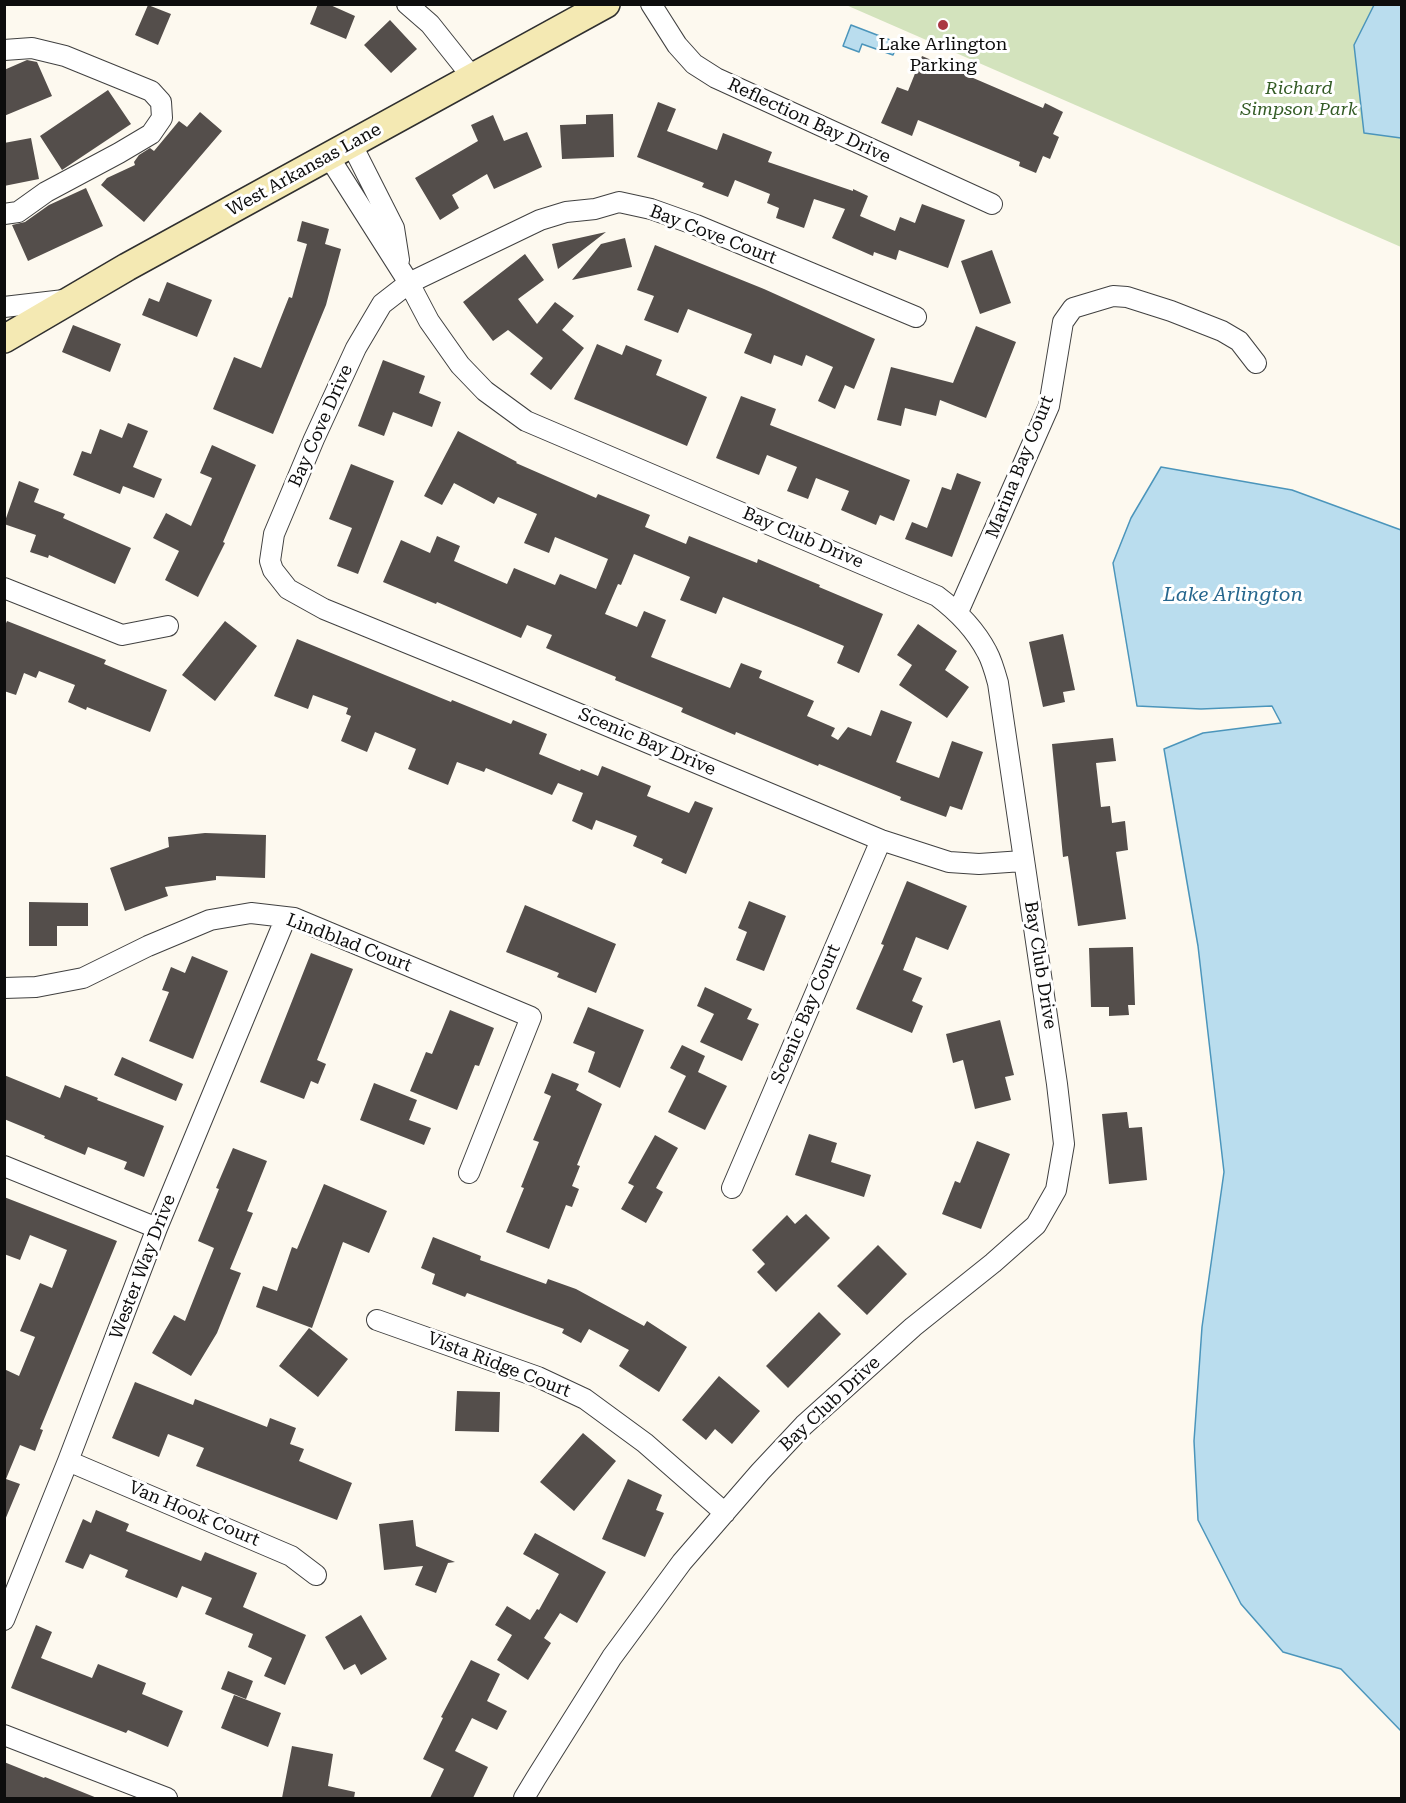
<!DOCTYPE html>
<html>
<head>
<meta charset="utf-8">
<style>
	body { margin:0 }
	#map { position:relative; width:1406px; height:1803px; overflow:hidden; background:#fdf9ef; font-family:"Roboto Serif",serif }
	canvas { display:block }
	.frame { position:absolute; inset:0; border:6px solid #0d0d0d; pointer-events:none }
</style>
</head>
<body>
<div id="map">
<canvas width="1406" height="1803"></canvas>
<div class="frame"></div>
</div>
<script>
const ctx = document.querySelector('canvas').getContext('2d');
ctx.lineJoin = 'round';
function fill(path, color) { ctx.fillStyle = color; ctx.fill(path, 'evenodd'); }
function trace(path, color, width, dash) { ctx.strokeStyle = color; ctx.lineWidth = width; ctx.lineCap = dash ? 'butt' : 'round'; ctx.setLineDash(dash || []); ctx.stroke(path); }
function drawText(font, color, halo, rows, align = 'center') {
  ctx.font = font + ' "Roboto Serif",serif'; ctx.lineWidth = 6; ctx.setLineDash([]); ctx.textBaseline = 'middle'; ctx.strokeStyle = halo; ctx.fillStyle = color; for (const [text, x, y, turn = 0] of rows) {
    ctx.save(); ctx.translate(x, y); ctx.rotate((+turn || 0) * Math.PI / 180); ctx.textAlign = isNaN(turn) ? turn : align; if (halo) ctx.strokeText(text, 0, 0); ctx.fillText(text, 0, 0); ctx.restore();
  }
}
fill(new Path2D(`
	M 846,5 L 1401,5 L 1401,247 Z`), '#d3e3bd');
const water = new Path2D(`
	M 1374,5 L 1401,5 L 1401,138 L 1364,133 L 1354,45 Z
	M 851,25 L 898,43 L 893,55 L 862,44 L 859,52 L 843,46 Z
	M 1161,467 L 1292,490 L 1401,530 L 1401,1731 L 1341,1669 L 1283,1652 L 1241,1604 L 1198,1520 L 1194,1441 L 1202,1327 L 1224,1172 L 1198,946 L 1164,749 L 1203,733 L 1281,723 L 1272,706 L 1201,709 L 1137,706 L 1113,563 L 1131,518 Z`);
fill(water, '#baddee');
trace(water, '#4b95bb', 1.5);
fill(new Path2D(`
	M 318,4 L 328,4 L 355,16 L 346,39 L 310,24 Z
	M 148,5 L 171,14 L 158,45 L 135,35 Z
	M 390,20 L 417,49 L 391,73 L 364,45 Z
	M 922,56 L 1043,108 L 1045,103 L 1063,112 L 1053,134 L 1059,137 L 1050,159 L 1043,156 L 1036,173 L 1019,166 L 1020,162 L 918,120 L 912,136 L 881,123 L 897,87 L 908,91 Z
	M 27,60 L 37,62 L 52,96 L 4,116 L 4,70 Z
	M 108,90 L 131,124 L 62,170 L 40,136 Z
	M 658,102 L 676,109 L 667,131 L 717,150 L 723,133 L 772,152 L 768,162 L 853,191 L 853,189 L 868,196 L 860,216 L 895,231 L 900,217 L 915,223 L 922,204 L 965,220 L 948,268 L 899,250 L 896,260 L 874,252 L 873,256 L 832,238 L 845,209 L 814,199 L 804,228 L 776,218 L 779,208 L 767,203 L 770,194 L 735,180 L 728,197 L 702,187 L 704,183 L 637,157 Z
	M 200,112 L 222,131 L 144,222 L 101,185 L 107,178 L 135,165 L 134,162 L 139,155 L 150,148 L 154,151 L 179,121 L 187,127 Z
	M 613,114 L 614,157 L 562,159 L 560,125 L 586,124 L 586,115 Z
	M 493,115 L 504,141 L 527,132 L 542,167 L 494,189 L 487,174 L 452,195 L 459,208 L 440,220 L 415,178 L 478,141 L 471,125 Z
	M 31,138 L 39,179 L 4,186 L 4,143 Z
	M 86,188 L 103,226 L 28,261 L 12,225 L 25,222 L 49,205 Z
	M 302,221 L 329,229 L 325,244 L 341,249 L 326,305 L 273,434 L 213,409 L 234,357 L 261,368 L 289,297 L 292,298 L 307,244 L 297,241 Z
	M 606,232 L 558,269 L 552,244 Z
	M 625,238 L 632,267 L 572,280 L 601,244 Z
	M 655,245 L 764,289 L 875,339 L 854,389 L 845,385 L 835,409 L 818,401 L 833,367 L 806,355 L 802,366 L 774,355 L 771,364 L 744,353 L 752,334 L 688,309 L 678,333 L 644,320 L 654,296 L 637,290 Z
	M 992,250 L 1011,303 L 980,314 L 961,261 Z
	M 525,254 L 544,280 L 518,299 L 537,324 L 555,302 L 574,316 L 562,330 L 584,348 L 551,390 L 530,374 L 543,358 L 508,330 L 493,341 L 463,302 Z
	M 167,282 L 212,300 L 197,337 L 142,315 L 149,298 L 159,302 Z
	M 73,325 L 121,344 L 110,372 L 62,352 Z
	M 976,326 L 1016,342 L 986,418 L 940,400 L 936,416 L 905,408 L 901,426 L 877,420 L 891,367 L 953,383 Z
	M 597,344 L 622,355 L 626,345 L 662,360 L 656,375 L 707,397 L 687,446 L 574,399 Z
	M 383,360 L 425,376 L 419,393 L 441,402 L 432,427 L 393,412 L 384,436 L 358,426 Z
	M 741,396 L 776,409 L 770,425 L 910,480 L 894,521 L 880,515 L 876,525 L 841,510 L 849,491 L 816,478 L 808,499 L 787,491 L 797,467 L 767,455 L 759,475 L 716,458 Z
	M 128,423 L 148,431 L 133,467 L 162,479 L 154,498 L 123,486 L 120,494 L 73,475 L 82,451 L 91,454 L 100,429 L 122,438 Z
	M 458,431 L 517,462 L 516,463 L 596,498 L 598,494 L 650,515 L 645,527 L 686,544 L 689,536 L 757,563 L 758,559 L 820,585 L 819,587 L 883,614 L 859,673 L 837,663 L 844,646 L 801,628 L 723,597 L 716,614 L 680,600 L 690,577 L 634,554 L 621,585 L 618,584 L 605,614 L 637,627 L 644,611 L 666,620 L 651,657 L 730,688 L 741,663 L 762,671 L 759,678 L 814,701 L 807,716 L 835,728 L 831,736 L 838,740 L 848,727 L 871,736 L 881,710 L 912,722 L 896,762 L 939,778 L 952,741 L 983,752 L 962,810 L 950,806 L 946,817 L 900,800 L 901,797 L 819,764 L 818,766 L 736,732 L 735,735 L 681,712 L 683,708 L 615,680 L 616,677 L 546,648 L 552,635 L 527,625 L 521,638 L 437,602 L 436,604 L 383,582 L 401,540 L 430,553 L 437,536 L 460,546 L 454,561 L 507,584 L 514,568 L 555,585 L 560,574 L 596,589 L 608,559 L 555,537 L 549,553 L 524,543 L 537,514 L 498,497 L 494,504 L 454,483 L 442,505 L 424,496 Z
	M 212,445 L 256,465 L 223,542 L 225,543 L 198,597 L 165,580 L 179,551 L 153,538 L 166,513 L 191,526 L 212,478 L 200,473 Z
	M 351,464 L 394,481 L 358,574 L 337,566 L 352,528 L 329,519 Z
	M 957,473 L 981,482 L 952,557 L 905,539 L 912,522 L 927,528 L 942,487 L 951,490 Z
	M 19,481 L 39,489 L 34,502 L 65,514 L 63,518 L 131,548 L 115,584 L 49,555 L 48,558 L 30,552 L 36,535 L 4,524 Z
	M 7,621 L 106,660 L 104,664 L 167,690 L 150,732 L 87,707 L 86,710 L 68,702 L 75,685 L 39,671 L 36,678 L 24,673 L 16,695 L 4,691 L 4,628 Z
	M 225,621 L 257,646 L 215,701 L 182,675 Z
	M 918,624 L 957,651 L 945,670 L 969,687 L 947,718 L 899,685 L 912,665 L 897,655 Z
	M 1063,634 L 1075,690 L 1063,692 L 1065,702 L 1043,707 L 1029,642 Z
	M 297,639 L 451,702 L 452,700 L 511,724 L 513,720 L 547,734 L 539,754 L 580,771 L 581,769 L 598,776 L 602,766 L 651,786 L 647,796 L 689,813 L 695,801 L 713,808 L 686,874 L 661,863 L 663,859 L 633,846 L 637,836 L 596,820 L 592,830 L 572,821 L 583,793 L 558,783 L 552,795 L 486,768 L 484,772 L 457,762 L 448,785 L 408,769 L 416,749 L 375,732 L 367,752 L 341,741 L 351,716 L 346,714 L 348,708 L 313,695 L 308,709 L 274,696 Z
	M 1113,738 L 1116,761 L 1096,763 L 1101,807 L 1110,806 L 1112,823 L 1125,821 L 1128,850 L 1116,852 L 1126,919 L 1078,926 L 1068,856 L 1063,857 L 1052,744 Z
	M 205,833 L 266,835 L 265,878 L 216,876 L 216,880 L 165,887 L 168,896 L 125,911 L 110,868 L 169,847 L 168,837 Z
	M 907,881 L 967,906 L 948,950 L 916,937 L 903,970 L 922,978 L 912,1001 L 923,1006 L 912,1033 L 856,1009 L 884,945 L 881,944 Z
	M 749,901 L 786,916 L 764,971 L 736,960 L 747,932 L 738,928 Z
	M 29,902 L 88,903 L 88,926 L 57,926 L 57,946 L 29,946 Z
	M 525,905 L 616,944 L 596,993 L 557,977 L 559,973 L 506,952 Z
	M 1133,947 L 1135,1005 L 1128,1005 L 1129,1015 L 1109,1016 L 1109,1007 L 1091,1007 L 1089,948 Z
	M 311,953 L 353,969 L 317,1060 L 326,1064 L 318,1084 L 311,1081 L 304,1099 L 260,1082 Z
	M 192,956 L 228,971 L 193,1059 L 149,1041 L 169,992 L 162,990 L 171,967 L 185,973 Z
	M 705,987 L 752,1009 L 747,1019 L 759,1024 L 742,1061 L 700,1042 L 714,1014 L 697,1006 Z
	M 588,1007 L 644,1030 L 620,1088 L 588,1072 L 595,1052 L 573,1043 Z
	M 450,1010 L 494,1028 L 479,1066 L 475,1065 L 457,1110 L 410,1091 L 426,1052 L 432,1054 Z
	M 1000,1020 L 1014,1075 L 1005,1077 L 1011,1100 L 975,1109 L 963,1060 L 953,1063 L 946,1034 Z
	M 682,1045 L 705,1056 L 698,1072 L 727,1086 L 705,1130 L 668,1112 L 686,1076 L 670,1068 Z
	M 122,1057 L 183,1084 L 176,1101 L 114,1075 Z
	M 552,1073 L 579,1084 L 576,1090 L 602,1104 L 577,1165 L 580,1166 L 572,1186 L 579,1189 L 572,1207 L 566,1205 L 549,1249 L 506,1232 L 524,1188 L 521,1187 L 539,1142 L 533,1140 L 551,1096 L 544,1093 Z
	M 4,1075 L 60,1098 L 65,1085 L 98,1098 L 97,1100 L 164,1126 L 144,1177 L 124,1169 L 127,1162 L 88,1147 L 85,1155 L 44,1138 L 45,1136 L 4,1119 Z
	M 374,1083 L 417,1100 L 409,1120 L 431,1128 L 424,1145 L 360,1120 Z
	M 1127,1112 L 1129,1128 L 1142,1127 L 1147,1180 L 1109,1184 L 1102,1114 Z
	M 809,1134 L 837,1143 L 831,1162 L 871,1175 L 864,1197 L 795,1175 Z
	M 655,1135 L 678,1148 L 656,1188 L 663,1192 L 646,1223 L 621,1209 L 634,1186 L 628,1183 Z
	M 977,1141 L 1010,1154 L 981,1229 L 942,1214 L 955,1181 L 960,1183 Z
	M 233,1148 L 267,1161 L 247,1211 L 253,1213 L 230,1269 L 241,1273 L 217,1333 L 191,1376 L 152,1353 L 174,1315 L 185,1321 L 214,1248 L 198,1241 L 219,1189 L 216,1188 Z
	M 324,1184 L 387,1211 L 369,1253 L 343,1242 L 312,1328 L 256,1307 L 263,1286 L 277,1291 L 292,1247 L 297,1249 Z
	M 4,1197 L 117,1241 L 40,1429 L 43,1430 L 35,1451 L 20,1445 L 6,1479 L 20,1484 L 5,1520 L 4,1369 L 19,1376 L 35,1337 L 20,1331 L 40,1283 L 52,1288 L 67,1250 L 30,1235 L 20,1260 L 4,1254 Z
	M 806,1214 L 830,1238 L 776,1292 L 757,1272 L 765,1264 L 752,1250 L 787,1215 L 795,1224 Z
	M 433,1237 L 481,1256 L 480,1260 L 546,1284 L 548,1279 L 576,1289 L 644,1326 L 647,1321 L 687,1347 L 659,1392 L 619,1366 L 629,1350 L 589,1329 L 581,1343 L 562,1333 L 564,1329 L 467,1293 L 465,1297 L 432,1284 L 435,1274 L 421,1268 Z
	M 878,1245 L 907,1274 L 867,1315 L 837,1286 Z
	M 819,1312 L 841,1334 L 788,1388 L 766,1366 Z
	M 309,1328 L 348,1359 L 318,1397 L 279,1366 Z
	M 719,1376 L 760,1411 L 732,1444 L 715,1429 L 706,1440 L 682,1420 Z
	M 135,1382 L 193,1405 L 195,1399 L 267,1427 L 270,1418 L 296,1428 L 290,1444 L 304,1449 L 299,1461 L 352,1483 L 337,1520 L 196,1466 L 204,1448 L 168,1434 L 159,1457 L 112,1438 Z
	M 457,1391 L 500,1392 L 499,1432 L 455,1431 Z
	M 583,1433 L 616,1461 L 574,1511 L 540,1482 Z
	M 628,1479 L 662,1495 L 656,1510 L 664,1513 L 645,1557 L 602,1539 Z
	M 96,1510 L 129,1524 L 126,1531 L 201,1561 L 205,1552 L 257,1573 L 243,1607 L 306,1635 L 285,1685 L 264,1676 L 272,1658 L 248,1647 L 253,1634 L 205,1614 L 212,1598 L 182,1586 L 177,1598 L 125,1577 L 128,1570 L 90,1554 L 83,1569 L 65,1562 L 83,1519 L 91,1523 Z
	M 413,1520 L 416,1546 L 455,1562 L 448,1563 L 436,1593 L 415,1585 L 423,1566 L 384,1570 L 379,1524 Z
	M 535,1533 L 606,1572 L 577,1623 L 560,1613 L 544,1638 L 551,1643 L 528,1680 L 497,1660 L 512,1635 L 495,1625 L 507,1606 L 530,1620 L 537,1609 L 539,1610 L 559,1574 L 523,1554 Z
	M 361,1615 L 387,1659 L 361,1675 L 355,1664 L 344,1670 L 325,1637 Z
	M 36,1625 L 52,1632 L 41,1658 L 92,1678 L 98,1664 L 146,1683 L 142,1694 L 183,1711 L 168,1747 L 128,1730 L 126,1733 L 11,1688 Z
	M 471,1660 L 500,1674 L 487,1701 L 507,1711 L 497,1730 L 472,1718 L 455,1751 L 488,1767 L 473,1798 L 430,1798 L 444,1769 L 423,1759 L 443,1718 L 441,1717 Z
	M 228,1671 L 253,1681 L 246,1699 L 221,1689 Z
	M 234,1695 L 281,1713 L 268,1747 L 221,1728 Z
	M 292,1746 L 333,1754 L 328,1786 L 355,1792 L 354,1798 L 282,1798 Z
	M 4,1762 L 44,1778 L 45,1777 L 97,1798 L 4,1798 Z`), '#544e4b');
const street = new Path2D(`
	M 407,4 L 430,24 L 473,78
	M 651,4 L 677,45 L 694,64 L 716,78 L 992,204
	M 4,50 L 32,48 L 65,56 L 151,91 L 161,102 L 162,118 L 151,134 L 119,153 L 46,192 L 18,212 L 4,214
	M 352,145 L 394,228 L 399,260
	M 329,157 L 409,283 L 429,321 L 460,365 L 485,391 L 526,421 L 937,596 C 957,611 975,629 987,652 C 992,661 995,672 998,683 L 1057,1084 L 1064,1144 L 1056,1190 L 1036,1225 L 993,1263 L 913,1327 L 804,1425 L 760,1472 L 682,1562 L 612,1657 L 536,1778 L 524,1798
	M 4,307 L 64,300
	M 916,317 L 696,225 L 651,209 L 619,202 L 595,209 L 566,212 L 540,220 L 409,283 L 382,304 L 356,348 L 314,439 L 274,534 L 270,561 L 273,570 L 288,589 L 324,609 L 481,673 L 881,840 L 949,862 L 979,864 L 1023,861
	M 4,588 L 122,635 L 168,626
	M 958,612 L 1049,406 L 1063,322 L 1073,308 L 1113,296 L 1127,297 L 1171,311 L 1222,331 L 1239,341 L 1256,363
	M 4,988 L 36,987 L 83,978 L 148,946 L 210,920 L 251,913 L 294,918 L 531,1017 L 469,1173
	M 4,1166 L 157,1228
	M 732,1188 L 881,840
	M 377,1320 L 538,1377 L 585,1399 L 645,1443 L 725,1513
	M 68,1461 L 291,1556 L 316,1575
	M 4,1620 L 68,1461 L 157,1228 L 286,917
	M 4,1735 L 167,1798`);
const secondary = new Path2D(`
	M 4,339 L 127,267 L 606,4`);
trace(street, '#404040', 22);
trace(secondary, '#2f2f2f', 30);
trace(street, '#fff', 20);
trace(secondary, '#f4e9b3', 27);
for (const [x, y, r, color] of [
	[943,25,6,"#aa3743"]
]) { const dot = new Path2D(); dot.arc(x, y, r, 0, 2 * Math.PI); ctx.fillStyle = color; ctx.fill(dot); trace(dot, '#fff', 2); }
drawText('18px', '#0d0d0d', '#fff', [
	["Lake Arlington",943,45],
	["Parking",943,66]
]);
drawText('italic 18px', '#345c26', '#fff', [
	["Richard",1299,89],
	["Simpson Park",1299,110]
]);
drawText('18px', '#0d0d0d', '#fff', [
	["Reflection Bay Drive",809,121,25],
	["West Arkansas Lane",304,170,-29],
	["Bay Cove Court",713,235,21],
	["Bay Cove Drive",321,426,-66],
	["Marina Bay Court",1020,467,-68],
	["Bay Club Drive",803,538,23],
	["Scenic Bay Drive",647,742,23],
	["Lindblad Court",349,943,21],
	["Bay Club Drive",1040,965,81],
	["Scenic Bay Court",806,1014,-67],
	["Wester Way Drive",143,1267,-69],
	["Vista Ridge Court",499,1365,21],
	["Bay Club Drive",830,1404,-43],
	["Van Hook Court",194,1514,23]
]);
drawText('italic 20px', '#27678e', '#fff', [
	["Lake Arlington",1233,595]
]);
</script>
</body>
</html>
